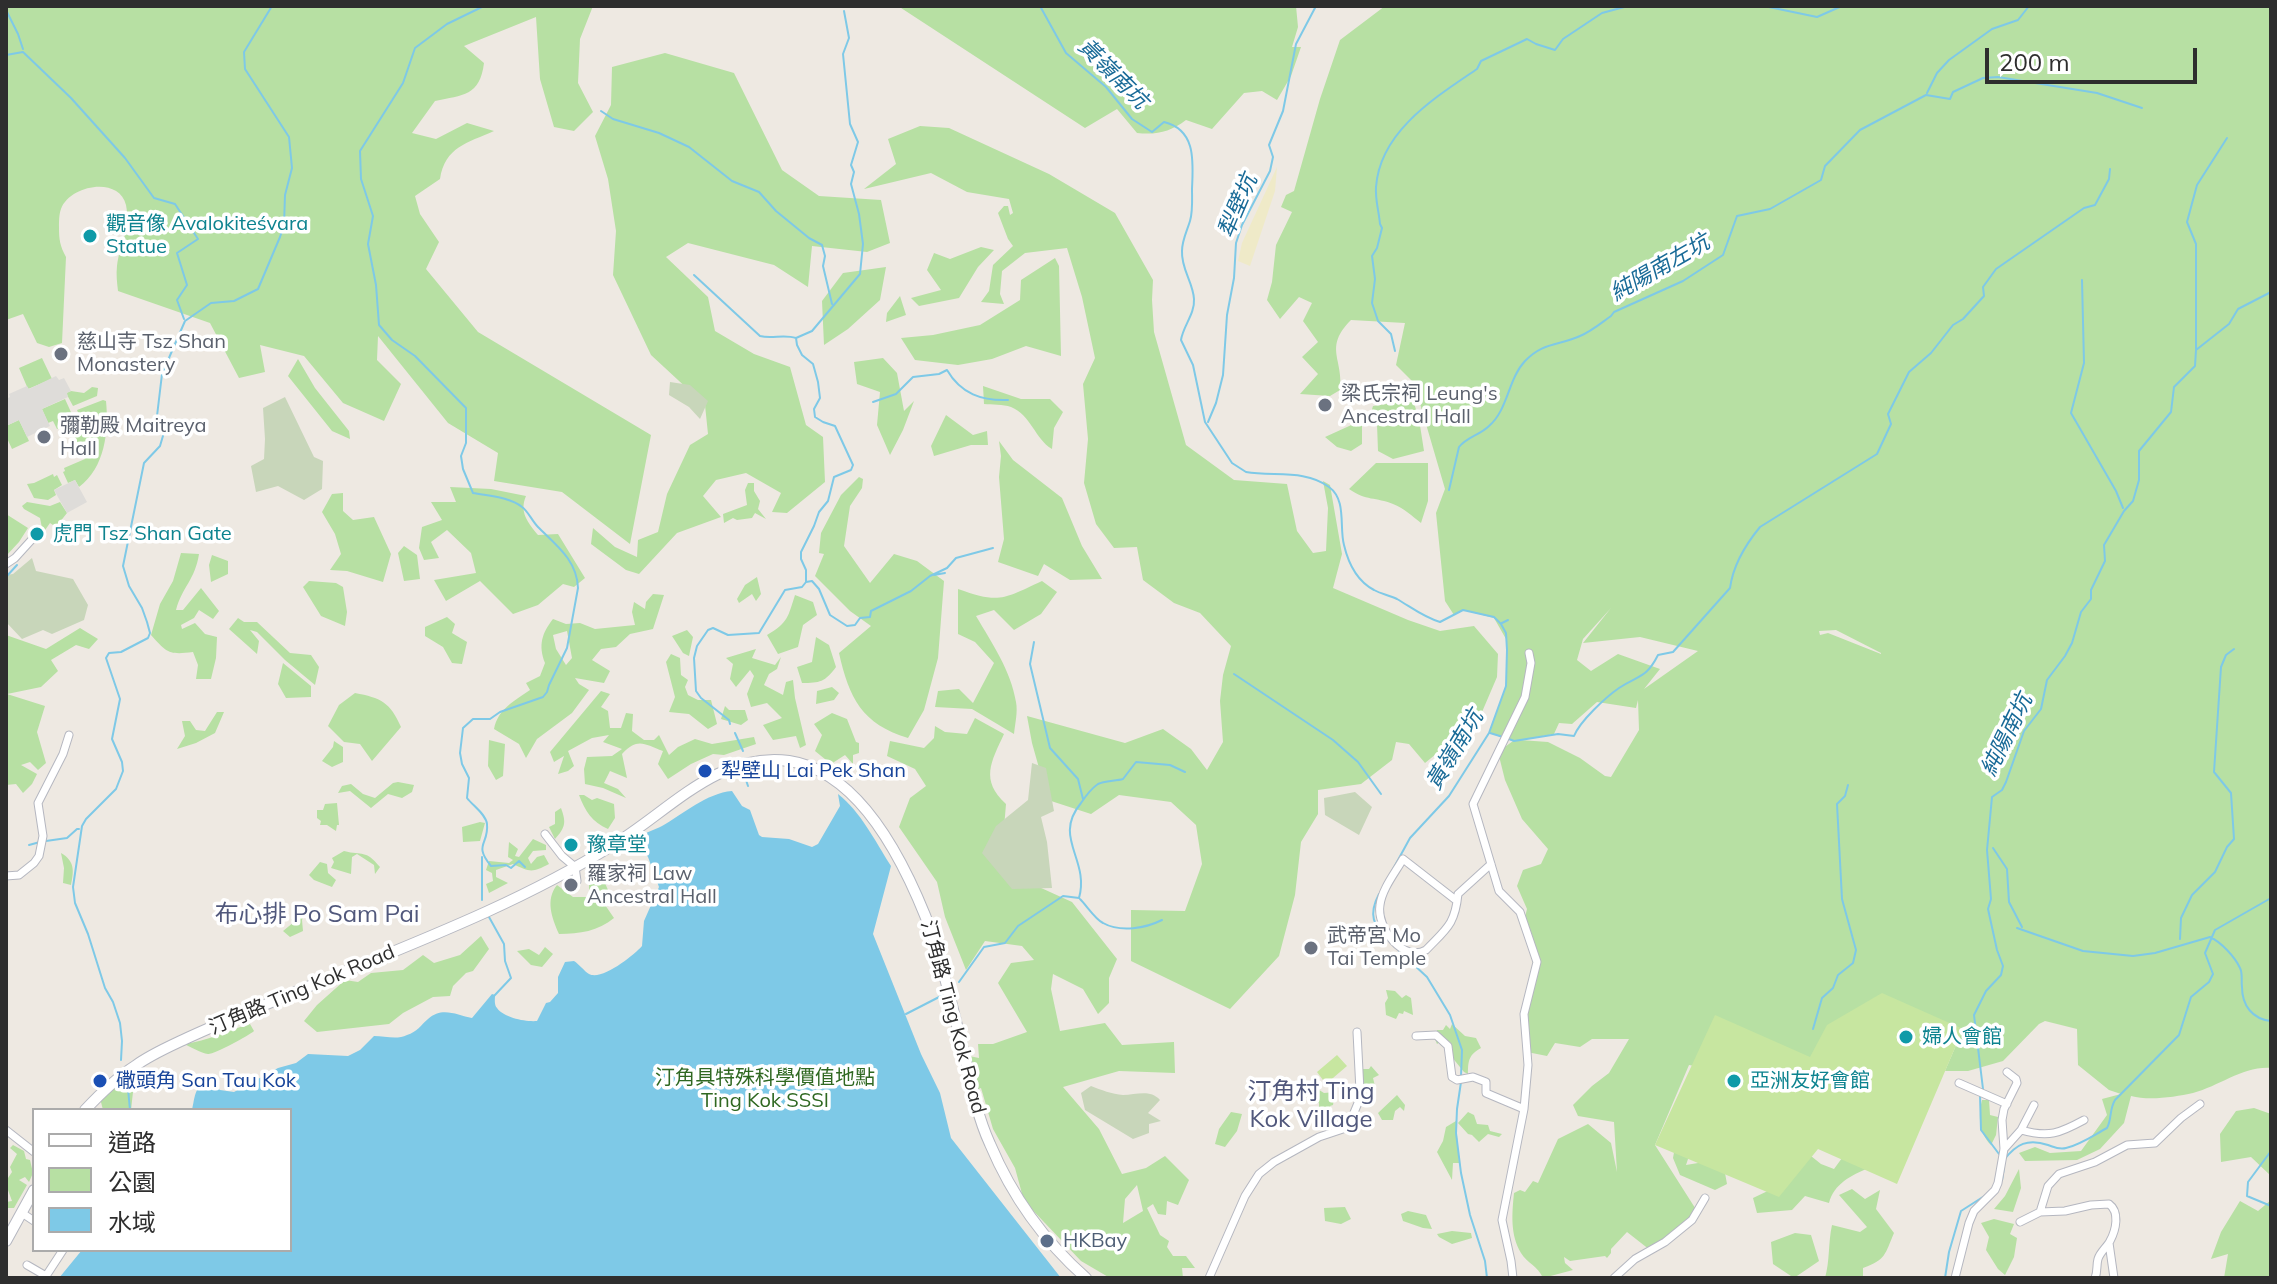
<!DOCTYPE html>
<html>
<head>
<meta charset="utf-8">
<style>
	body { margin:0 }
	#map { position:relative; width:2277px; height:1284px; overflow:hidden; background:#eee9e2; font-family:Mulish,"Noto Sans TC",sans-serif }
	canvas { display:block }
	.frame { position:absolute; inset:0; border:8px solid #2e2e2e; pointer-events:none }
	.legend { position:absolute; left:32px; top:1108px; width:260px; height:144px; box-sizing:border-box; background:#fff; border:2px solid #ababab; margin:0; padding:10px 14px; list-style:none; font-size:24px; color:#2e2e2e }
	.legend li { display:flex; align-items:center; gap:16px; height:40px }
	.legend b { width:40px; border:2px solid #ababab }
	.scale { position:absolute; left:1985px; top:48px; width:212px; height:36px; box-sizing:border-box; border:4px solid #2e2e2e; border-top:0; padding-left:10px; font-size:24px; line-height:28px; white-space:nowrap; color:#2e2e2e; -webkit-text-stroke:6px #fff; paint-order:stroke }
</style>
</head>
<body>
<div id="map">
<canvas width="2277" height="1284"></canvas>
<div class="frame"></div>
<ul class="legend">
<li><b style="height:10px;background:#fff"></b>道路</li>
<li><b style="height:22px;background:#b7e0a3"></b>公園</li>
<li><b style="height:22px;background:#7ec9e7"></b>水域</li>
</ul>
<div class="scale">200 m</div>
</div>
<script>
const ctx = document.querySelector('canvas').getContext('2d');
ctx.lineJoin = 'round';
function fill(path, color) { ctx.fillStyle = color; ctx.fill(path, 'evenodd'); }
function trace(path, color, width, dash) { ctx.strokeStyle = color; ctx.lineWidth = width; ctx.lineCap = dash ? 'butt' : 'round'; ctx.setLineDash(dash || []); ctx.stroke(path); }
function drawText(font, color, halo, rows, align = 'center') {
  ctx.font = font + ' Mulish,"Noto Sans TC",sans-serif'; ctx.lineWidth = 7; ctx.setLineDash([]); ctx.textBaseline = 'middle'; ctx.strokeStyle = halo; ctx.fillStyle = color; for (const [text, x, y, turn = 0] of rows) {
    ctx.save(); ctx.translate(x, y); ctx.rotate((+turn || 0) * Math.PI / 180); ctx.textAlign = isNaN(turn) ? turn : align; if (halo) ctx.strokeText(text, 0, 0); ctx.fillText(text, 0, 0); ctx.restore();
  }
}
fill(new Path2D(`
	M 6,6 L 593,6 L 580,39 L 578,83 L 593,112 L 574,131 L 554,127 L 540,79 L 536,17 L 464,46 L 484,63 C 480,96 463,95 435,101 L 412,133 L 436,139 L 467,123 L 494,131 C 467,143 445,147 440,179 L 415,196 L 420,214 L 439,242 L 426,269 L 478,332 L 651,435 L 630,544 L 562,492 L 494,481 L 498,453 L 448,423 L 378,336 L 377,360 L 401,384 L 384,421 L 343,403 L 304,356 L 260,345 L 265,372 L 239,378 L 210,323 L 118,291 C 117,283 116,274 117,266 C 120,242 131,231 126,205 C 119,176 70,185 61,209 C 59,214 59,222 59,227 C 59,240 60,246 66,257 L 62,343 L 49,347 L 37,343 L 23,314 L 6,320 Z
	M 898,6 L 1296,6 L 1298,27 L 1292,47 L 1301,47 L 1291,76 L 1277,100 L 1262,91 L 1244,93 L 1212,129 L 1186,120 C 1170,132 1157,135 1137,133 L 1117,109 L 1085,128 Z
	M 1385,6 L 2271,6 L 2271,1068 C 2243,1066 2220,1086 2193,1093 C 2175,1097 2149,1101 2131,1096 L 2124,1123 L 2100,1149 L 2077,1160 L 2025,1161 L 2019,1153 L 2035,1147 L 2050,1153 L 2081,1151 L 2107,1115 L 2102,1099 L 2121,1094 L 2109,1090 L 2078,1065 L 2077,1029 L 2045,1021 L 2039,1024 L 2003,1061 L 1968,1071 L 1945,1071 L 1963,1029 L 1816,1060 L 1700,1067 L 1689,1065 L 1655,1145 L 1697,1211 L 1692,1220 L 1650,1250 L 1627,1232 L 1611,1249 L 1611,1253 L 1607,1258 L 1605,1256 L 1570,1261 L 1564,1257 L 1565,1263 L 1573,1270 L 1543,1278 C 1538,1266 1527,1263 1521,1253 C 1510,1235 1512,1213 1514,1193 L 1520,1190 L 1525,1192 L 1533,1181 L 1538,1183 L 1558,1139 L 1588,1124 L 1611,1143 L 1617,1172 L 1614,1122 L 1578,1116 L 1573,1105 L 1592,1086 L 1609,1073 L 1629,1039 L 1592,1039 L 1580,1047 L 1555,1043 L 1547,1056 L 1527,1052 L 1525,1010 L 1535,974 L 1524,921 L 1527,909 L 1517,886 L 1523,870 L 1541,864 L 1548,849 L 1522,819 L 1505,780 L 1498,752 L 1513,741 L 1489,733 L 1506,686 L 1506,639 L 1494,618 L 1463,610 L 1454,615 L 1445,601 L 1436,513 L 1445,489 L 1414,383 L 1396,365 L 1405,323 L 1351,320 C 1323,348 1344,359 1340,390 L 1330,396 L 1300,394 L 1318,374 L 1302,357 L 1318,342 L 1303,321 L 1312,303 L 1299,297 L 1280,319 L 1267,300 L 1272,282 L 1276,245 L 1292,212 L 1281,207 L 1286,195 L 1294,191 L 1320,99 L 1340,40 ZM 1611,608 L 1583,643 L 1640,637 L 1698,651 L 1644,689 L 1660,669 L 1618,654 L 1591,671 L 1577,660 L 1583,639 ZM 1836,630 L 1881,653 L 1881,654 L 1828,633 L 1820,635 L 1819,631 ZM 1638,700 L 1639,730 L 1611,777 L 1605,776 L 1580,758 L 1548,742 L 1520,740 L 1554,734 L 1559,723 L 1572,724 L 1597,702 L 1636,708 Z
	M 665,53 L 734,73 L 782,170 L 819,196 L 881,200 L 890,243 L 867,252 L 812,246 L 808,287 L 774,265 L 688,243 L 666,257 L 708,297 L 715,331 L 754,354 L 790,367 L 806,425 L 823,437 L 825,482 L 787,513 L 772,512 L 781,493 L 746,473 L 716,480 L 703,496 L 721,517 L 677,533 L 639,574 L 626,570 L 591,544 L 593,528 L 615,547 L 637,557 L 638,540 L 658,532 L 667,494 L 690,445 L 708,434 L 705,405 L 651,355 L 613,275 L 616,231 L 608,179 L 595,136 L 611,105 L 612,67 Z
	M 920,126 L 949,128 L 1049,174 L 1115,213 L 1153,280 L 1152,300 L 1154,332 L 1186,445 L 1234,480 L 1287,484 L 1297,531 L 1313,553 L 1326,551 L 1328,508 L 1323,481 L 1330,485 L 1342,554 L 1333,588 L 1408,620 L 1440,631 L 1474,626 L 1498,654 L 1497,677 L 1479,719 L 1425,763 L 1409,744 L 1396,742 L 1392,760 L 1361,784 L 1318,790 L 1318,814 L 1301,842 L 1295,895 L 1279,956 L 1230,1009 L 1131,961 L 1131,910 L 1185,911 L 1202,864 L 1196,825 L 1171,802 L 1119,795 L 1091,814 L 1048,800 L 1032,743 L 1027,716 L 1125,743 L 1163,729 L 1191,749 L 1207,770 L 1223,742 L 1220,701 L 1223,675 L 1231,646 L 1200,613 L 1174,603 L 1143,580 L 1137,547 L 1114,548 L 1096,524 L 1084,483 L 1088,439 L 1083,384 L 1095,358 L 1082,297 L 1067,248 L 1025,253 L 1002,271 L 1000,294 L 1004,304 L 981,302 L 989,291 L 993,265 L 1013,246 L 1008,239 L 998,213 L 1004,206 L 1008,206 L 1010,215 L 1013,213 L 1009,199 L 967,192 L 931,173 L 864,189 L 896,164 L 888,139 Z
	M 981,247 L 994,250 L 978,267 L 959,298 L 919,306 L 911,298 L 941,290 L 927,270 L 934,253 L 950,259 Z
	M 1055,258 L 1059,266 L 1061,356 L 1026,346 L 992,359 L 958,365 L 915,360 L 901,338 L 933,335 L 980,325 L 1020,300 L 1021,280 Z
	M 886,267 L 880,300 L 848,329 L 824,345 L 822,301 L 843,273 Z
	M 900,296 L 906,315 L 886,322 L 887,313 Z
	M 42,358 L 52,379 L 28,389 L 19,368 Z
	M 883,358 L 897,373 L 904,411 L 914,401 L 903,430 L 890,455 L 877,425 L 880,392 L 857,384 L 854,362 Z
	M 298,359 L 315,388 L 349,431 L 350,439 L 332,431 L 288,376 Z
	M 983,386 L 1021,399 L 1050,399 L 1063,412 L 1054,428 L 1052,449 C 1035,439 1031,415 1011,407 C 1003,404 992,405 984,404 Z
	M 92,387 L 98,388 L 97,396 L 73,406 L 66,393 L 71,391 L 84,393 Z
	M 65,399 L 75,421 L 57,429 L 53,421 L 48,423 L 42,409 Z
	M 103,400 L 106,401 C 109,431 105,468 79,487 L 75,480 L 68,483 L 63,472 L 65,471 L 64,468 L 85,459 L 72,431 L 75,430 L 74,428 L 83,424 L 77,410 Z
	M 1413,400 L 1419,419 L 1424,451 L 1393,459 L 1378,451 L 1377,424 L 1369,419 L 1373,406 Z
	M 946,415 L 973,435 L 987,431 L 988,445 L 971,445 L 934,456 L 931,446 Z
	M 19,420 L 29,441 L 12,449 L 6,436 L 6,426 Z
	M 1358,422 L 1362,425 L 1362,444 L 1351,451 L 1337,447 L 1325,437 Z
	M 999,441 L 1013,460 L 1062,498 L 1082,546 L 1102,579 L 1070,580 L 1044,564 L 1038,576 L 998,562 L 1004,539 L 999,477 L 1001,456 Z
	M 1376,463 L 1428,463 L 1428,501 L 1421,523 C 1412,516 1404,508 1393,504 C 1376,497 1366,501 1349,489 Z
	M 53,474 L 54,477 L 57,475 L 62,485 L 54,490 L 56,495 L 48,500 L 34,498 L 27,484 L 34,483 Z
	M 859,477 L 863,479 L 862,488 L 850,506 L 844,546 L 870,583 L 894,554 L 917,561 L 944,581 L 938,658 L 924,710 L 908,738 C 862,724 849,698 839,653 L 871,626 L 850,611 L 815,576 L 824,554 L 819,553 L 821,533 L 841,495 Z
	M 748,483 L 754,483 L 754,491 L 760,501 L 758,509 L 766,519 L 755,513 L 752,518 L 737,520 L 733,518 L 724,523 L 723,514 L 747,505 L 745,490 Z
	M 450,487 L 491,489 L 526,496 C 519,512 528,523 538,535 L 558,534 L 585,578 L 574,587 L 563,584 L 538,605 L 513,614 L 480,581 L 446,601 L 434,580 L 476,573 L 471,553 L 447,530 L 431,542 L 439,558 L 424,560 L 419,548 L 422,527 L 442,520 L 431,502 L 456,502 Z
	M 343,493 L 343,511 L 353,520 L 374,517 L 391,554 L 383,582 L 347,571 L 330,570 L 341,554 L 335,534 L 322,512 L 332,494 Z
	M 27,502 L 50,506 L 60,502 L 67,513 L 56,527 L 50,523 L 43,533 L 40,518 L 24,509 L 22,506 Z
	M 6,514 L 28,528 L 19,542 L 6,556 Z
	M 404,546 L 417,555 L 420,579 L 404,581 L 398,553 Z
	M 181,553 L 199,554 C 195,580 182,587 176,610 L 183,610 L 201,588 L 219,611 L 213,619 L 199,610 L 194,618 L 181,625 L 182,629 L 195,623 L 205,634 L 217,637 L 216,658 L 211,679 L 196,679 L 198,665 L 193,652 C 169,655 167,653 151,635 L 160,604 L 173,581 Z
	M 212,555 L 228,561 L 228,574 L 211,582 L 209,565 Z
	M 757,577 L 761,594 L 756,601 L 752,594 L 739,603 L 737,599 L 745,585 Z
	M 309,581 L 336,583 L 343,587 L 347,612 L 345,626 L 321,616 L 303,587 Z
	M 1042,581 L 1057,592 L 1041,614 L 1014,630 L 994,610 L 976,616 C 992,643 1011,671 1016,702 C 1018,712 1015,724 1014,734 L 972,709 L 935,707 L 938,691 L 959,689 L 973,703 L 994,663 L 975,642 L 958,634 L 958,589 C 1000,604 1003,599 1042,581 Z
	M 653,594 L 664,595 L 653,629 L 630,634 L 616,647 L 601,649 L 592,660 L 610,671 L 604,683 L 575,678 L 579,684 L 589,690 L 572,713 L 537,739 L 526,758 L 519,744 L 494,729 C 498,709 514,701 530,690 L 526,683 L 540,676 L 545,663 C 538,645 542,633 553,619 L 566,624 L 580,623 L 595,629 L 635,625 L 632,612 L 634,602 L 645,609 L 646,602 ZM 567,631 L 572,658 L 566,665 L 556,649 L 553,635 Z
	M 795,595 L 813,602 L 817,615 L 803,625 L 798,647 L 778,654 L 767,635 C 788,623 788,617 795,595 Z
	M 447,617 L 455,624 L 452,633 L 467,642 L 462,664 L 452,663 L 443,647 L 425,636 L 425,627 Z
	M 238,618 L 244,622 L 257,622 L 290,653 L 311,655 L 319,667 L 315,685 L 285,660 L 257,632 L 250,630 L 259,641 L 257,654 L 229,629 Z
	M 80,628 L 98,639 L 89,649 L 76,645 L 51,660 L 58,671 L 41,687 L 7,694 L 45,706 L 37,732 L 46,763 L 38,770 L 30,762 L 21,765 L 37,774 L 32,784 L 23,793 L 16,784 L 6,785 L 6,635 L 46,649 Z
	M 687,630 L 693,637 L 689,656 L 683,653 L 672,636 Z
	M 816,637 L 829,645 L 836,667 C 825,682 820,683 802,683 L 797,667 L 812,662 Z
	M 756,649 L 752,658 L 775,665 L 781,657 L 777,669 L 769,674 L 764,685 L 783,695 L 786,682 L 793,680 L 795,698 L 806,745 L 800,748 L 796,736 L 773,740 L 763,725 L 782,718 L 767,703 L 751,707 L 747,694 L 754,676 L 750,670 L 736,687 L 730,679 L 733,664 L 726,658 Z
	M 671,654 L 680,658 L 681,675 L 688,680 L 685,687 L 688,695 L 698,700 L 711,700 L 717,724 L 708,729 L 689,714 L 669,712 L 675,697 L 666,662 Z
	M 283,663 L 311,686 L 311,697 L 286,698 L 278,684 Z
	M 832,687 L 839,693 L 834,700 L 816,704 L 817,691 Z
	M 601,691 L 610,694 L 601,707 L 608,711 L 610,728 L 621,728 L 626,713 L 633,714 L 632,731 L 644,740 L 654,740 L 659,735 L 669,755 L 678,747 L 695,739 L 712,744 L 754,737 L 756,744 L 724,755 L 713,754 L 691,764 L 668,779 L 658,764 L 663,751 C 644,744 638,737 622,754 L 627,778 L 610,771 L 604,783 L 618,789 L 626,798 L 603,788 L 585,784 L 584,769 L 587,757 L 612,756 L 622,749 L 603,742 L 609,735 L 592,738 L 568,751 L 574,766 L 568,771 L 558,774 L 564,756 L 554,762 L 550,752 Z
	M 355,693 C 381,698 390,702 401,727 L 372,761 L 360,744 L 344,742 L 328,726 L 339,705 Z
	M 725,706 L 729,710 L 745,710 L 748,720 L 741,725 L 721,719 Z
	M 217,712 L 224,712 L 215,733 L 196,743 L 177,749 L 185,736 L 182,721 L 190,721 L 196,730 L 205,731 Z
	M 832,713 L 847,719 L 856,742 L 859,743 L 859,753 L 853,755 L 853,764 L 845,755 L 831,764 L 815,751 L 822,735 L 814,724 Z
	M 975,718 L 1004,734 C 991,762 980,780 1006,804 L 1003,840 L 1006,872 L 1072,902 L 1117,959 L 1109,978 L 1109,1003 L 1098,1014 L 1083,989 L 1053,974 L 1051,989 L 1060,1031 L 1105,1023 L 1122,1045 L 1174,1042 L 1175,1073 L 1119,1071 L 1063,1087 L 1099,1129 L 1122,1174 L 1146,1168 L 1165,1156 L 1189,1180 L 1178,1205 L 1167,1201 L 1166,1215 L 1158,1214 L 1153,1204 L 1147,1208 L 1160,1235 L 1169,1241 L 1167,1247 L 1173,1256 L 1186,1256 L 1195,1268 L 1182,1268 L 1183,1278 L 1110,1278 L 1081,1261 L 1024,1201 L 1015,1168 L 993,1129 L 981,1088 L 976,1090 L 974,1081 L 977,1078 L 972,1077 L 971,1068 L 974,1063 L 968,1061 L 969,1056 L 979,1058 L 978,1044 L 993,1044 L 1027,1032 L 998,983 L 1011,963 L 1034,960 L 1022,946 L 985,941 L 966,970 L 945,917 L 937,882 L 899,827 L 910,798 L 926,786 L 915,769 L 887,756 L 890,741 L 924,748 L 934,738 L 935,726 L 945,732 L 967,734 ZM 1137,1185 L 1143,1211 L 1123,1223 L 1125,1199 Z
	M 489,740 L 505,744 L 503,776 L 496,780 L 488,766 Z
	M 334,741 L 343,747 L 343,762 L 332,767 L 322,761 L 333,747 Z
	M 398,782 L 414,785 L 412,792 L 402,798 L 388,794 L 371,808 L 350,791 L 338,793 L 342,786 L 351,784 L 363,794 L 375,798 L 393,783 Z
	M 579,795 L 584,795 L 592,800 L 597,798 L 614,804 L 615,818 L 608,829 C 592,822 585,811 579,795 Z
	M 337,803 L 339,825 L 337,825 L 336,831 L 327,825 L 320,825 L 321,821 L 317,818 L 317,810 L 323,810 L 325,804 Z
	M 561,808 C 566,822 566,827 555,839 L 549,827 L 555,824 L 555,812 Z
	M 480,822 L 485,823 L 480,841 L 463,842 L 462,827 Z
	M 533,839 L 546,845 L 546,850 L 533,851 L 528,858 L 531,864 L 537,857 L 544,855 L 549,864 C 532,873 530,872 513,864 L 496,870 L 496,877 L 508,883 L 489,893 L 486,884 L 493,881 L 492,873 L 486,870 L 489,861 L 509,863 L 513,860 L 508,857 L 509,842 L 518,849 L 515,856 L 519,857 Z
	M 344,851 C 363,856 365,849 380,867 L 375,874 L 374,865 L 357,854 L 352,857 L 351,874 L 331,868 L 334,862 L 332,858 Z
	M 61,853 C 75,861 74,871 71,885 L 63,883 L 64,868 Z
	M 320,862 L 327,864 L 328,873 L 336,880 L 332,887 L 314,880 L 309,875 Z
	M 601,874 L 608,890 L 603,902 L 614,918 C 598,931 580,934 559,934 C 552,918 545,900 557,885 L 573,897 L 589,897 L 589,878 Z
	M 307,903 L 308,905 L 302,920 L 303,931 L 290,937 L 283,931 L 294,922 L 291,920 Z
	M 481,936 L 489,949 L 473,971 L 466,973 L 453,986 L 450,996 L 433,997 L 403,1013 L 389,1024 L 317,1032 L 304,1021 L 317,1005 L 345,980 L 358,982 L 371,973 L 403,970 L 423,955 L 434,963 L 460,955 Z
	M 545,947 L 553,954 L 542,967 L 531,965 L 517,951 L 529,949 L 539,955 Z
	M 1386,990 L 1395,991 L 1402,998 L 1406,995 L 1411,998 L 1413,1015 L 1404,1011 L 1403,1014 L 1399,1013 L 1396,1019 L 1386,1015 L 1385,1003 L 1388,998 Z
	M 250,1024 L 254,1031 C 250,1035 213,1055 208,1054 C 201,1053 191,1047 184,1044 C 208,1041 228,1030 250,1024 Z
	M 1452,1024 L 1465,1036 L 1476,1038 L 1481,1048 C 1469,1055 1468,1060 1468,1074 L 1464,1072 L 1451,1056 L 1453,1050 L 1450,1042 L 1443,1039 L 1437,1044 L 1435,1039 L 1437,1030 L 1443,1030 L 1446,1025 L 1450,1029 Z
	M 1371,1066 L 1379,1075 L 1373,1078 L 1376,1090 L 1371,1093 L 1367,1086 L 1362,1086 L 1361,1069 L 1369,1069 Z
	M 130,1074 L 133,1092 L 131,1110 L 103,1110 L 100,1098 Z
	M 1311,1085 L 1324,1093 L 1335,1092 L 1333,1105 L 1330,1106 L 1332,1111 L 1329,1113 L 1319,1107 L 1319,1103 L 1307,1093 Z
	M 1397,1095 L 1405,1105 L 1404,1111 L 1400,1107 L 1395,1111 L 1393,1120 L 1382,1120 L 1378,1113 Z
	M 1982,1100 L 1989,1100 L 1990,1115 L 1998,1117 L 1996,1135 L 1991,1145 C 1979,1133 1978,1116 1982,1100 Z
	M 2254,1108 L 2271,1114 L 2271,1176 L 2251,1157 L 2221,1162 L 2220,1134 L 2236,1111 Z
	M 1231,1112 L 1242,1114 L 1237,1131 L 1225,1147 L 1215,1144 L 1219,1129 Z
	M 1468,1112 L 1474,1115 L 1477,1124 L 1488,1125 L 1490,1131 L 1502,1134 L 1499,1137 L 1488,1134 L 1479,1142 L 1472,1135 L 1468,1134 L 1458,1123 Z
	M 1456,1121 L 1459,1163 L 1453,1163 L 1452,1180 L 1437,1152 L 1443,1141 L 1446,1127 Z
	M 1678,1130 L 1697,1132 L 1686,1165 L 1710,1161 L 1723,1162 L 1727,1184 L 1715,1190 L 1680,1175 L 1673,1158 Z
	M 13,1145 L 24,1151 L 26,1159 L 30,1160 L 33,1173 L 29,1182 L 25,1177 L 19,1180 L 27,1185 L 14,1208 L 6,1208 L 6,1202 L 12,1201 L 8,1190 L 6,1190 L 6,1181 L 12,1172 L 10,1167 L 17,1154 L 10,1148 Z
	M 1806,1152 L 1821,1164 L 1834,1169 L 1842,1158 L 1869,1168 C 1851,1175 1834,1184 1829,1203 L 1805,1196 L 1792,1210 L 1757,1213 L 1753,1198 L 1774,1188 Z
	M 2019,1169 L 2021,1188 L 2013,1212 L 1994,1209 L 2005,1196 Z
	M 1852,1189 L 1865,1199 L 1880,1190 L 1876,1209 L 1894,1233 C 1885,1254 1886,1260 1863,1268 L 1863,1278 L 1825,1278 C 1830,1261 1828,1243 1832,1225 L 1860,1232 L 1867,1227 L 1839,1195 Z
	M 2271,1200 L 2271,1278 L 2224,1278 L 2228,1254 L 2211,1259 L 2221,1232 L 2240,1201 L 2258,1211 Z
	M 1345,1207 L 1351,1219 L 1341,1224 L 1325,1221 L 1324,1208 Z
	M 1408,1211 L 1426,1215 L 1432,1229 L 1423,1228 L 1403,1221 L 1401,1214 Z
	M 1994,1219 L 2014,1224 L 2010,1234 L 2017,1238 L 2014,1257 L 2005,1275 L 1998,1269 L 1986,1250 L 1989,1237 L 1981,1223 Z
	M 1452,1231 L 1471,1233 L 1472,1238 L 1452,1244 L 1439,1237 L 1437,1234 Z
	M 1795,1233 L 1811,1235 L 1819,1261 L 1794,1278 L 1773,1264 L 1771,1242 Z`), '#b7e0a3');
fill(new Path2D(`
	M 1277,167 L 1275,191 L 1250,266 L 1238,261 L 1242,243 Z`), '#efeac8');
fill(new Path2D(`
	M 670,382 L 690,385 L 708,401 L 700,419 L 689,407 L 669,395 Z
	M 285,397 L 314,457 L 323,461 L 322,489 L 304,500 L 278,486 L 256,492 L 251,466 L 264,459 L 265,439 L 263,408 Z
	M 32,558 L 36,571 L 73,579 L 88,605 L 84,620 L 52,634 L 43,630 L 22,639 L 6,622 L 6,575 L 13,574 Z
	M 1032,763 L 1046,768 L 1054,811 L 1041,817 L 1047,842 L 1052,888 L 1012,889 L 982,853 L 996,826 L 1028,800 Z
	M 1355,792 L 1372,807 L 1359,835 L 1325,815 L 1324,798 Z
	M 1091,1086 C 1101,1090 1112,1094 1123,1095 C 1136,1095 1150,1089 1160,1100 L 1148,1113 L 1161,1121 L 1149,1124 L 1149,1133 L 1133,1139 L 1085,1110 L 1081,1093 Z`), '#c8d6ba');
fill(new Path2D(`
	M 1882,993 L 1963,1029 L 1897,1184 L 1818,1149 L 1779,1197 L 1655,1145 L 1715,1015 L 1810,1057 L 1827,1025 Z
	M 1337,1055 L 1347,1066 L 1326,1084 L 1317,1072 Z`), '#c7e6a0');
fill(new Path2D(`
	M 56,376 L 59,380 L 64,378 L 71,391 L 67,393 L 68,397 L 42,409 L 50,426 L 27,437 L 19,420 L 6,426 L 6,399 L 10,397 L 9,394 L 27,386 L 29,389 Z
	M 75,480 L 87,502 L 67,513 L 54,490 Z`), '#dedcd9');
fill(new Path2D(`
	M 732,791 L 742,806 L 750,810 L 759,835 L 762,837 L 789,839 L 812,847 L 818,844 L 840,806 L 838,794 C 861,812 875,841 891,866 L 873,934 L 921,1054 L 940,1093 L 951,1138 L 1061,1278 L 59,1278 L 82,1250 L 290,1250 L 290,1110 L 192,1110 C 195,1097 194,1089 206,1080 L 220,1090 L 234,1092 L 278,1068 L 296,1063 L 308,1054 L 348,1056 L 360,1050 L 374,1036 C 385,1036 397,1040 407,1035 C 417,1032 421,1025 428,1019 C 442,1006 457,1015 472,1018 L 492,994 L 495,995 C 495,999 494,1005 497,1008 C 504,1018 526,1022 537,1021 L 546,1003 L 550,1002 L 558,993 L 558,977 L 565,962 L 574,961 C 579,964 584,971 589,974 C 602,981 634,955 642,946 L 644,921 L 659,887 L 648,857 L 640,846 L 639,838 C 646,832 654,830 662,826 C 683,814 707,793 732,791 Z`), '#7ec9e7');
trace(new Path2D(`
	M 484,6 L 447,24 L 415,48 L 403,83 L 360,151 L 361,179 L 373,216 L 368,244 L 376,285 L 379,325 L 392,340 L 415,356 L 466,408 L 466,443 L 461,456 L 463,469 L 473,493 C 488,496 510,497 522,507 C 528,511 532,521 538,527 C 556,545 577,560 578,588 L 567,648 L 549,685 L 547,692 L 543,697 L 500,712 L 490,719 L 473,719 L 463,728 L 460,753 L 462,764 L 469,778 L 467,798 C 472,805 486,814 487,824 C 489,845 473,844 491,866 L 506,865 L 511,868 L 519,861 L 525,867
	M 1040,6 L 1066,53 L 1106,87 L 1132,119 L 1152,132 L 1164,122 C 1197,130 1193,163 1192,189 C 1192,199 1193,211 1190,221 C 1187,231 1182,240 1182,251 C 1181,269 1193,282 1194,299 C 1195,314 1183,326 1181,340 L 1193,365 L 1205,422 L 1232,463 L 1246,472 C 1273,477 1305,469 1329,487 C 1347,500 1339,527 1344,545 C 1348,562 1357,581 1374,590 C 1381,594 1389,595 1397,599 C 1411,607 1423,617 1440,622 L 1463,610 L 1494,617 L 1501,624 L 1506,633 L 1507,650 L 1506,686 L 1489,733 L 1449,796 L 1410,838 L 1392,871
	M 1764,6 L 1817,17 L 1842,6
	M 6,10 L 18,34 L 23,49
	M 6,55 L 23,52 L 71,98 L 125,158 L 154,198 L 175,204 L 198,239 L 177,253 L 187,285 L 177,300 L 184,319
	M 1927,93 L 1937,73 L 1949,60 L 1992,29 L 2018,20 L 2029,6
	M 601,111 L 613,119 L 659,133 L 689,147 L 732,181 L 759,192 L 776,211 L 809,238 L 822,245 L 825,256 L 823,266 L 832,304
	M 694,275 L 760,336 C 772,339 784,334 796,338
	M 2082,280 L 2084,363 L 2071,413 L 2116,491 L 2123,508
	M 2196,349 L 2196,244 L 2187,222 L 2197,185 L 2227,138
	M 1395,351 L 1391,334 L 1378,321 L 1372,303 L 1375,279 L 1372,256 L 1377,248 L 1382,228 L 1380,224 C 1379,212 1375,199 1376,187 C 1380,131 1436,97 1477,69 L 1481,61 L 1527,39 L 1536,44 L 1555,50 L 1563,39 L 1602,13 L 1628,6
	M 873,402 L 896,394 L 913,377 L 939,374 L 947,370 C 961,394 982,401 1008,400
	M 1208,422 L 1216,403 L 1223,375 L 1227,315 L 1234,278 L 1236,243 L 1242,225 L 1270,171 L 1273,157 L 1269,145 L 1283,111 L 1296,44 L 1316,6
	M 1449,490 L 1459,447 C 1467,437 1480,435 1489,426 C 1508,410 1508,379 1525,361 C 1543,342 1558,346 1580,336 C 1592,331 1601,323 1611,316 L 1614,312 L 1683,281 L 1723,255 L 1737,216 L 1770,209 L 1821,180 L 1825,166 L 1860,130 L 1926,95 L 1950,99 L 1953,92 L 1983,78 L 1998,77 L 2097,93 L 2142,108
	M 934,575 L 945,573
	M 6,577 L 17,565
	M 806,582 L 806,570 L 801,559 L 801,552 L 814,526 L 819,512 L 828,501 L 834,477 L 851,470 L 853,465 L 835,426 L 823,422 L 815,417 L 814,409 L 820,398 L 818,382 L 813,364 L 802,355 L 797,345 L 796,338 L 812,331 L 860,274 L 863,244 L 859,214 L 851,184 L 854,172 L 851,165 L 858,142 L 850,124 L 843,54 L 849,38 L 844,11
	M 1502,623 L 1508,620
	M 1034,642 L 1030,664 L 1050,748 L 1078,779 L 1083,799
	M 1234,674 L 1333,740 L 1358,762 L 1381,794
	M 730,724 L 729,720 L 701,698 L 696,691 L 694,658 L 697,646 L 708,630 L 713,628 L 728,635 L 759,633 L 785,590 L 802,587 L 806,582 L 812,581 L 819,589 L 830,615 L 847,626 L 855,625 L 860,618 L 870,617 L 871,611 L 911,591 L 930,576 L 947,568 L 956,558 L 993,548
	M 735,733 L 743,751
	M 1490,733 L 1503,737
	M 1509,739 L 1514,741 L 1558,734 L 1574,736 C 1580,721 1606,697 1619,688 C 1638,675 1646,679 1658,655 L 1673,652 L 1730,588 C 1733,566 1746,544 1760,527 L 1877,454 L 1891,424 L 1888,414 L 1909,372 L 1931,353 L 1953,325 L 1963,319 L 1984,296 L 1983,287 L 1996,269 L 2084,208 L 2095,205 L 2109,179 L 2110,169
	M 746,780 L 748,786
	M 46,841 L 67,838 L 77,829 L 79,829
	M 29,845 L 40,842
	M 1993,848 L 2007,869 L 2009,902 L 2022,927
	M 1379,894 C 1368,915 1373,925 1389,941
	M 1080,899 C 1087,906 1095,919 1103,923 C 1121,933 1146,928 1162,920
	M 482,900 L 482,857
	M 489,917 L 504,944 L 505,961 L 511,978 L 494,996
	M 2017,928 L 2083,951 L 2133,956 L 2155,953 L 2210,937 C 2221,942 2235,957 2240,968 C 2243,974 2241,981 2242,987 C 2242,1005 2252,1019 2271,1021
	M 2180,939 L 2181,918 L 2192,895 L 2215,872 L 2227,847 L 2234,839 L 2231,793 L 2214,772 L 2221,667 L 2226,655 L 2234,649
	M 1399,951 L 1427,977 L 1450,1015 L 1462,1050 L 1461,1076
	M 959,982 L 984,947 L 1005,943 L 1018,926 L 1063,896 L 1079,898 C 1090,859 1052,838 1081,803 C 1085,797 1092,788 1098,784 C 1104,781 1116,781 1123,779 L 1136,762 L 1170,765 L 1185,772
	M 906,1014 L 943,995
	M 1813,1029 L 1822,998 L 1833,988 L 1838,975 L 1853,963 L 1856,950 L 1842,899 L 1837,804 L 1845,796 L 1848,785
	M 121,1060 L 122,1041 L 120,1023 L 113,1002 L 105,988 L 88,934 L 75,903 L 73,887 L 82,826 L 86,819 L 116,789 L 123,771 L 122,762 L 112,739 L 120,699 L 106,658 L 109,653 L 121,652 L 148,638 L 150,633 L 147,622 L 142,608 L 129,586 L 123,566 L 144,463 L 160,446 L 165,429 L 157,416 L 162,374 L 185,321 L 211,303 L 234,301 L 258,289 L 280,237 L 284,225 L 285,195 L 292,168 L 289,137 L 245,69 L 244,52 L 272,6
	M 127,1078 L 130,1110
	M 1461,1082 L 1457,1109 L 1456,1133 L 1461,1173 L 1470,1215 L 1485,1261 L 1487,1278
	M 1983,1089 L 1974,1015 L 1986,991 L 2001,975 L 2003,966 L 1997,950 L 1988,909 L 1991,899 L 1987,850 L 1992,797 L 2002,790 L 2006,782 L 2024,731 L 2041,709 L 2047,680 L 2065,656 L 2072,643 L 2081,612 L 2091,599 L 2091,590 L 2105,561 L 2104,545 L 2124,511 L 2133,501 L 2139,480 L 2139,451 L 2171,412 L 2174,387 L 2195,366 L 2196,350 L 2229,324 L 2238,309 L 2271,292
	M 1980,1095 L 1981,1130 L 1999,1154
	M 2271,1151 L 2248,1182 L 2247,1196 L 2271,1206
	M 2004,1160 C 2016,1144 2028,1138 2048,1145 C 2054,1147 2059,1150 2066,1148 C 2080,1145 2094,1135 2107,1128 C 2112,1119 2109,1110 2115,1100 L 2179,1035 L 2191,997 L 2209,982 L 2213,974 L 2205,953 L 2215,930 L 2271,898
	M 2002,1180 L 2004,1167
	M 1945,1278 L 1949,1252 L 1961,1211 L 1986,1195`), '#7ec9e7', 2);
const minor = new Path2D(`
	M 6,564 L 15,558 L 35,536
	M 545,834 L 562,856 L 575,867 L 577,881
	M 6,876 L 19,875 L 34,863 L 39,856 L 43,836 L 38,803 L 63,754 L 69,735
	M 1457,901 L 1403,859 C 1395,873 1382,889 1380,905 C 1376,927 1403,963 1426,950 C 1446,929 1455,925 1458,894 L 1491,864
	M 1416,1036 L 1436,1035 L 1448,1046 L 1452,1077 L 1457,1080 L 1473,1077 L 1486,1082 L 1486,1093 L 1524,1109
	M 1959,1083 L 2007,1104
	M 6,1130 L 34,1152
	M 2021,1130 C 2049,1138 2060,1133 2084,1120
	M 2004,1149 L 2021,1130 L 2034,1105
	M 2040,1212 L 2048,1186 L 2059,1174 L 2095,1162 L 2127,1145 L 2155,1143 L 2181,1118 L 2200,1104
	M 22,1213 L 34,1221
	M 2020,1222 L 2040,1212 L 2065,1211 L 2091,1205 L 2109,1204 C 2120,1212 2116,1230 2110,1241 C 2107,1247 2100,1252 2098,1259 C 2096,1266 2098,1271 2095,1278
	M 2109,1243 L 2114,1278
	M 27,1265 L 46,1276 L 63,1250
	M 1209,1278 L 1245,1196 L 1259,1174 L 1274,1162 L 1319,1137 L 1343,1129 L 1353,1115 L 1358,1103 L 1360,1091 L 1357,1032
	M 1513,1278 L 1511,1261 L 1502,1220 L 1524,1109 L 1528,1065 L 1524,1014 L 1537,962 L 1520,912 L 1499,891 L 1473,804 L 1525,697 L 1531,663 L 1529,653
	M 1614,1278 L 1635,1259 L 1665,1242 L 1692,1220 L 1705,1198
	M 1955,1278 L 1969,1223 L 1974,1211 L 1995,1190 L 1998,1183 L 2004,1149 L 2002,1120 L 2004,1109 L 2017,1083 L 2016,1079 L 2007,1072`);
const secondary = new Path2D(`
	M 85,1110 C 100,1094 116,1078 135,1066 C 150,1055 166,1048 183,1040 C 221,1022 261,1007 300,990 C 406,946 515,906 613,845 C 668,812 719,751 789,761 C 864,772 910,874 933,936 C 946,977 955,1019 966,1061 C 972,1089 978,1118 990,1144 C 1012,1196 1044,1241 1086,1278
	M 6,1241 L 34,1190`);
trace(minor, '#b5b7c0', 9);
trace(secondary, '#b5b7c0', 12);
trace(minor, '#fff', 7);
trace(secondary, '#fff', 10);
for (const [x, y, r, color] of [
	[90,236,8,"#0f9aa8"],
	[61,354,8,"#6b7280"],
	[1325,405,8,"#6b7280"],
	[44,437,8,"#6b7280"],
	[37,534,8,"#0f9aa8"],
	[705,771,8,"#1a4fb4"],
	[571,845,8,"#0f9aa8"],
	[571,885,8,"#6b7280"],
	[1311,948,8,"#6b7280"],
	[1906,1037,8,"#0f9aa8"],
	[100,1081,8,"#1a4fb4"],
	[1734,1081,8,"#0f9aa8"],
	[1047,1241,8,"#5c6f8a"]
]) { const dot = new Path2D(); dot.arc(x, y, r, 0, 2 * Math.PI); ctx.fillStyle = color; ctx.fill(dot); trace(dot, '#fff', 3); }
drawText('20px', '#0d838f', '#fff', [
	["觀音像 Avalokiteśvara",106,224],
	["Statue",106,247],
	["虎門 Tsz Shan Gate",53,534],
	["豫章堂",587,845],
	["婦人會館",1922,1037],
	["亞洲友好會館",1750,1081]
], 'left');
drawText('20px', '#5b616d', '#fff', [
	["慈山寺 Tsz Shan",77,342],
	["Monastery",77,365],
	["梁氏宗祠 Leung's",1341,394],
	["Ancestral Hall",1341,417],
	["彌勒殿 Maitreya",60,426],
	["Hall",60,449],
	["羅家祠 Law",587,874],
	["Ancestral Hall",587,897],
	["武帝宮 Mo",1327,936],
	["Tai Temple",1327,959]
], 'left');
drawText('20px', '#164399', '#fff', [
	["犁壁山 Lai Pek Shan",721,771],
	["䃟頭角 San Tau Kok",116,1081]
], 'left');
drawText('20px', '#2e2e2e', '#fff', [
	["汀角路 Ting Kok Road",302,990,-23],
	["汀角路 Ting Kok Road",953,1017,75]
]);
drawText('20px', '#2f6821', '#fff', [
	["汀角具特殊科學價值地點",765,1078],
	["Ting Kok SSSI",765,1101]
]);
drawText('20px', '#4e5e75', '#fff', [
	["HKBay",1063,1241]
], 'left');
drawText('italic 22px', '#186a97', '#fff', [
	["黃嶺南坑",1113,74,45],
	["犁壁坑",1238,206,-67],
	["純陽南左坑",1660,268,-30],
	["純陽南坑",2007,735,-64],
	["黃嶺南坑",1455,750,-59]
]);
drawText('24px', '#51587c', '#fff', [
	["布心排 Po Sam Pai",317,915],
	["汀角村 Ting",1311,1092],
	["Kok Village",1311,1120]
]);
</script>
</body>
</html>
